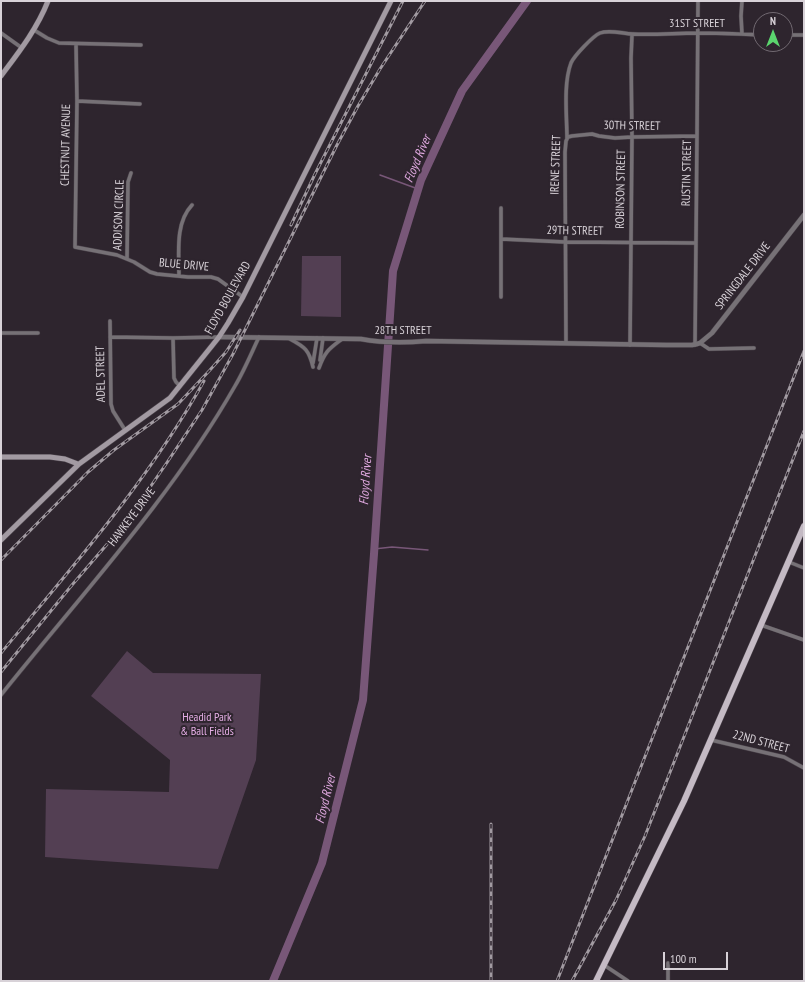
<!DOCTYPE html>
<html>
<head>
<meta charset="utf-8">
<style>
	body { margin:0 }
	#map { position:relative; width:805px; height:982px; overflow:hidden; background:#2e252e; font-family:"PT Sans Narrow",sans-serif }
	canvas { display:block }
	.frame { position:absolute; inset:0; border:2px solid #d8d2d8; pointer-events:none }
	.north { position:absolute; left:753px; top:12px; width:40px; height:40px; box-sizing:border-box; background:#2e252e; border:1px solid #726a72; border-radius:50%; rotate:0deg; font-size:11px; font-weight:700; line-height:16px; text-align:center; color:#d8d2d8 }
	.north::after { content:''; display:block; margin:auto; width:14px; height:18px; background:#5bd56e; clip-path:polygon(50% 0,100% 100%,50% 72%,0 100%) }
	.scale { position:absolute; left:663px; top:952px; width:65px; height:18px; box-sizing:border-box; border:2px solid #d8d2d8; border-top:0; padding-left:5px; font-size:12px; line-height:14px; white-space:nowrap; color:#d8d2d8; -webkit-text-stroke:3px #2e252e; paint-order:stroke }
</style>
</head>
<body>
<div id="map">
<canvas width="805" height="982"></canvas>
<div class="frame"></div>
<div class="north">N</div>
<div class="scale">100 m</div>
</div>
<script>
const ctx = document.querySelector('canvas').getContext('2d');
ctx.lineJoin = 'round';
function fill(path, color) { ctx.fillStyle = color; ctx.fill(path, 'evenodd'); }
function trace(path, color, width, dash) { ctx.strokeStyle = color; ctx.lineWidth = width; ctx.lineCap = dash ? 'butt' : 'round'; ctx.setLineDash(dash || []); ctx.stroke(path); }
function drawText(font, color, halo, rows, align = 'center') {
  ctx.font = font + ' "PT Sans Narrow",sans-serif'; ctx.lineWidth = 4; ctx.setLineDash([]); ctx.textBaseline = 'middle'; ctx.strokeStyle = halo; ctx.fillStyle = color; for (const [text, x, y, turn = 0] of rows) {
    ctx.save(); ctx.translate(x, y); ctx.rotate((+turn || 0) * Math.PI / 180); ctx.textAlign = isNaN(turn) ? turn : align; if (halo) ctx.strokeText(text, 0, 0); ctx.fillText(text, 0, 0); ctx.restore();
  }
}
fill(new Path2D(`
	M 302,256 L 341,256 L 341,317 L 301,316 Z
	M 127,651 L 153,673 L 261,674 L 256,760 L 218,869 L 45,857 L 46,789 L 169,792 L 170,760 L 91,696 Z`), '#533f53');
trace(new Path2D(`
	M 380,175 L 418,189
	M 374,549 L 392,547 L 428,550`), '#785778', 1.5);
trace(new Path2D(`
	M 273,981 L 322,863 L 363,700 L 374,554 L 393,271 L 421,180 L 462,91 L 527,1`), '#785778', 8);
const minor = new Path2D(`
	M 742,1 L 741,16 L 742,34
	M 34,30 L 47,38 L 59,43 L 141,45
	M 1,33 L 22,48
	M 785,35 L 804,35
	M 76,44 L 77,101 L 75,247 L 117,255 L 134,262 L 150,272 L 157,274 L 188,277 L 211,277 L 218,279 L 243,297
	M 77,101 L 140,104
	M 567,139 L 568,137 L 572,136 L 592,134 L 599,136 L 615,138 L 632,137 L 697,136
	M 501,239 L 565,242 L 696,243
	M 127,259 L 128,182 L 131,173
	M 179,276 C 179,252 175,223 192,205
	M 501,297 L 501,208
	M 110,321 L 111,404 L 113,411 L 125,430
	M 1,333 L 38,333
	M 110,337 L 173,338 L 219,337
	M 173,338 L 174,378 L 176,382 L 180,386
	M 290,339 C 305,347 309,350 313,367
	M 566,343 L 565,152 L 566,141 L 567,139 C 567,117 563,84 571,63 C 574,56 593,36 600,33 C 610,29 623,34 633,34 C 655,35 676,33 697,33 C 718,33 740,34 761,35
	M 700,343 L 709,349 L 754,348
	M 630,345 L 632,137 L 631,58 L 632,35
	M 695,345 L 697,136 L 698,1
	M 320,360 L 323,338
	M 313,363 L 317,338
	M 319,368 C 325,351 329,349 342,339
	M 789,562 L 804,568
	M 761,625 L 804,640
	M 1,695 C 81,595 171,498 235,386 C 244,371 251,354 259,337
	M 711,740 L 784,757 L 804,768
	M 668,963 L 668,981
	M 604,965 L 628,981`);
const tertiary = new Path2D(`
	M 219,337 L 361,339 C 383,343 404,343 426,341 L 666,345 L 692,345 L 697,344 L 700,343 L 712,333 L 804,215`);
const secondary = new Path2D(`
	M 1,76 C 19,52 37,29 48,1
	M 1,457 L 50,457 L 65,459 L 78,464
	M 1,540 L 79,464 L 170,398 L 219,337 L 228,323 L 243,297 L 391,1`);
const primary = new Path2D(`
	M 596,981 L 684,801 L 804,526`);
trace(minor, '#494149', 4.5);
trace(tertiary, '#494149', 5.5);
trace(secondary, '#494149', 6);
trace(primary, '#494149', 7);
trace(minor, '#767176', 3.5);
trace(tertiary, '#767176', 4.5);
trace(secondary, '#a29aa2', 5);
trace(primary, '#c4bac4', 6);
const rail = new Path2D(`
	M 291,225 L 315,174 L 403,1
	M 1,560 L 88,472 L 114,450 L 178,404 L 210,370 L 226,352 L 240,330
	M 1,653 C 73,566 149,480 204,381
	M 1,672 L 72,585 L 109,542 L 144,496 L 166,464 L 202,410 L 233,354 L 337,145 L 358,106 L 380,69 L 425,1
	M 491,824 L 491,981
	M 557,981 L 804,351
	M 572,981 L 616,900 L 645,836 L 804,431`);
trace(rail, '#a29ba2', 3);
trace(rail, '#2e252e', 1.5, [4.5]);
drawText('12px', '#d8d2d8', '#2e252e', [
	["31ST STREET",697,24],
	["30TH STREET",632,126,1],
	["CHESTNUT AVENUE",66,145,-89],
	["IRENE STREET",556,165,-88],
	["RUSTIN STREET",687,173,-89],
	["ROBINSON STREET",621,189,-89],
	["ADDISON CIRCLE",119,215,-88],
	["29TH STREET",575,231,1],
	["BLUE DRIVE",184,265,5],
	["SPRINGDALE DRIVE",743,276,-52],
	["FLOYD BOULEVARD",228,298,-61],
	["28TH STREET",403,331],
	["ADEL STREET",101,374,-91],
	["HAWKEYE DRIVE",132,517,-53],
	["22ND STREET",761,742,15]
]);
drawText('12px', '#e4ade4', '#2e252e', [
	["Headid Park",207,718],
	["& Ball Fields",207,732]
]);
drawText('italic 13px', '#dfa8df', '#2e252e', [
	["Floyd River",418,159,-67],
	["Floyd River",366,480,-86],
	["Floyd River",326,799,-76]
]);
</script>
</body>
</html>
